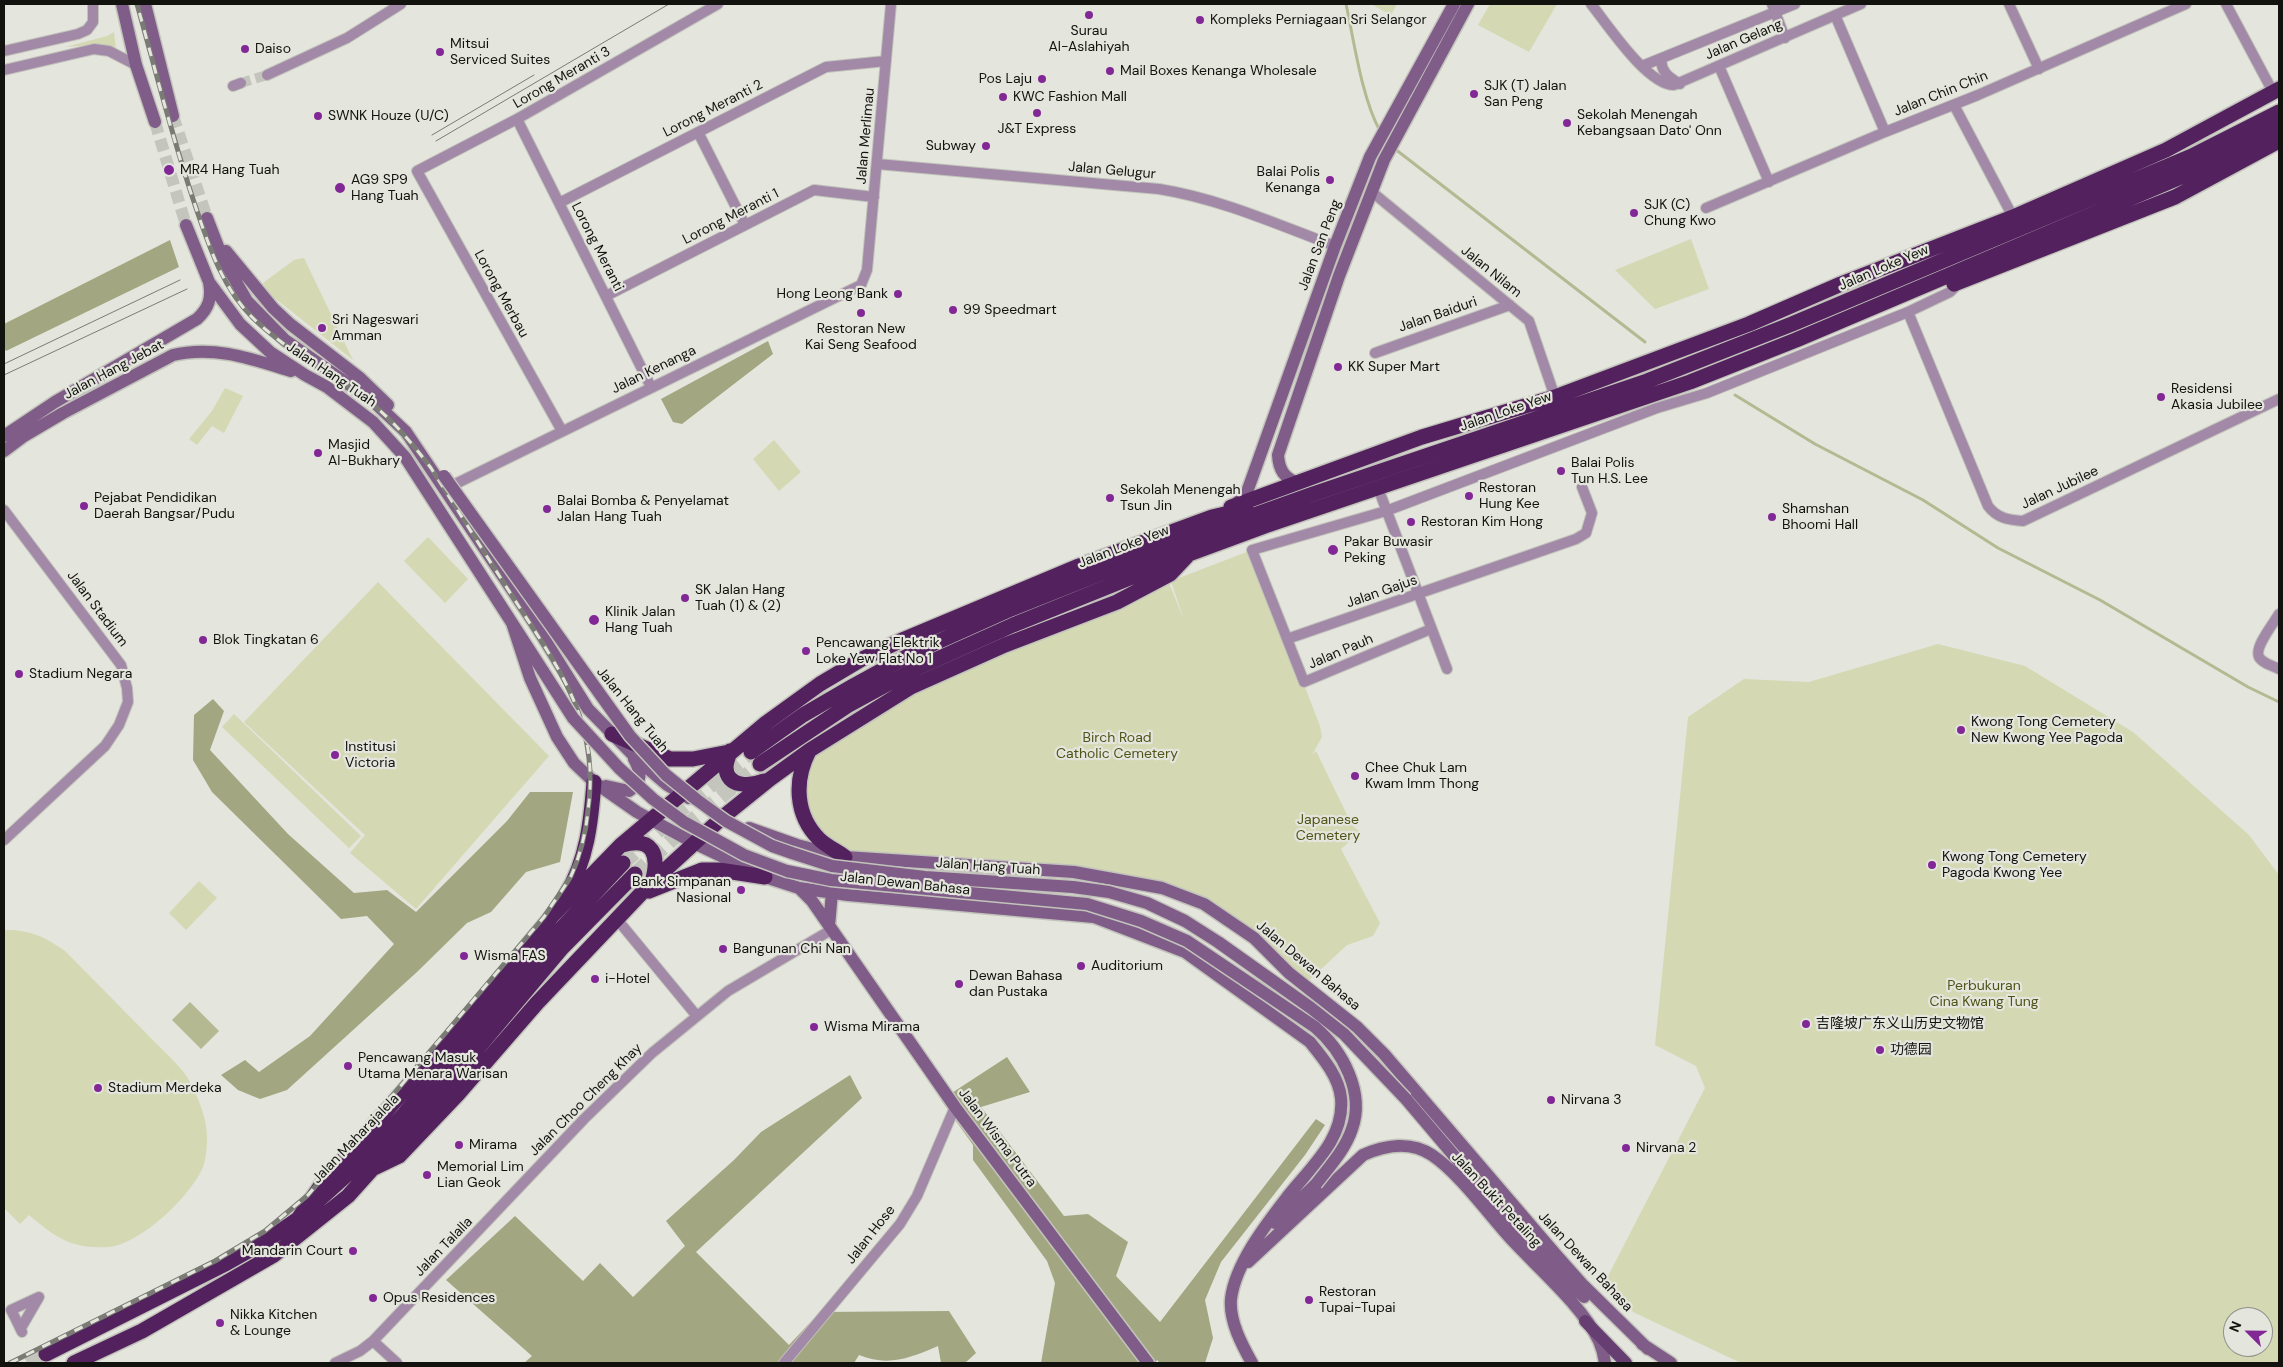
<!DOCTYPE html>
<html>
<head>
<meta charset="utf-8">
<style>
	body { margin:0 }
	#map { position:relative; width:2283px; height:1367px; overflow:hidden; background:#e4e5dc; font-family:"DM Sans",sans-serif }
	canvas { display:block }
	.frame { position:absolute; inset:0; border:5px solid #12120f; pointer-events:none }
	.north { position:absolute; left:2223px; top:1307px; width:50px; height:50px; box-sizing:border-box; background:#e4e5dc; border:1px solid #90918a; border-radius:50%; rotate:293deg; font-size:14px; font-weight:700; line-height:20px; text-align:center; color:#12120f }
	.north::after { content:''; display:block; margin:auto; width:18px; height:22px; background:#812896; clip-path:polygon(50% 0,100% 100%,50% 72%,0 100%) }
</style>
</head>
<body>
<div id="map">
<canvas width="2283" height="1367"></canvas>
<div class="frame"></div>
<div class="north">N</div>
</div>
<script>
const ctx = document.querySelector('canvas').getContext('2d');
ctx.lineJoin = 'round';
function fill(path, color) { ctx.fillStyle = color; ctx.fill(path, 'evenodd'); }
function trace(path, color, width, dash) { ctx.strokeStyle = color; ctx.lineWidth = width; ctx.lineCap = dash ? 'butt' : 'round'; ctx.setLineDash(dash || []); ctx.stroke(path); }
function drawText(font, color, halo, rows, align = 'center') {
  ctx.font = font + ' "DM Sans","Noto Sans SC",sans-serif'; ctx.lineWidth = 4.5; ctx.setLineDash([]); ctx.textBaseline = 'middle'; ctx.strokeStyle = halo; ctx.fillStyle = color; for (const [text, x, y, turn = 0] of rows) {
    ctx.save(); ctx.translate(x, y); ctx.rotate((+turn || 0) * Math.PI / 180); ctx.textAlign = isNaN(turn) ? turn : align; if (halo) ctx.strokeText(text, 0, 0); ctx.fillText(text, 0, 0); ctx.restore();
  }
}
fill(new Path2D(`
	M 1371,4 L 1397,4 L 1391,15 Z
	M 1490,4 L 1557,4 L 1529,52 L 1478,25 Z
	M 114,32 L 116,50 L 92,45 L 65,47 L 107,36 Z
	M 1691,239 L 1709,289 L 1655,309 L 1615,270 Z
	M 304,258 L 353,360 L 272,296 L 263,283 L 294,260 Z
	M 225,388 L 243,396 L 224,433 L 212,426 L 197,445 L 189,439 L 212,411 Z
	M 774,440 L 801,472 L 779,491 L 753,459 Z
	M 428,537 L 468,579 L 445,603 L 404,561 Z
	M 1252,550 L 1320,726 L 1322,737 L 1312,755 L 1316,751 L 1352,825 L 1360,832 L 1341,849 L 1380,923 L 1373,936 L 1347,945 L 1304,985 L 1204,904 L 1143,884 L 871,859 L 827,844 L 803,811 L 810,750 L 895,700 L 1037,633 L 1169,583 L 1184,620 L 1171,581 Z
	M 378,582 L 549,756 L 416,909 L 350,853 L 365,835 L 244,722 Z
	M 1938,644 L 2025,666 L 2133,732 L 2249,835 L 2279,875 L 2279,1363 L 1741,1363 L 1633,1312 L 1607,1278 L 1705,1088 L 1696,1066 L 1655,1045 L 1688,717 L 1744,679 L 1809,682 ZM 2233,1317 L 2263,1317 L 2263,1347 L 2233,1347 Z
	M 234,714 L 361,836 L 349,848 L 222,727 Z
	M 199,881 L 217,898 L 186,930 L 169,913 Z
	M 4,930 C 28,929 46,937 65,951 C 92,978 118,1005 145,1032 C 157,1045 171,1057 182,1070 C 192,1082 204,1110 206,1126 C 208,1138 207,1155 203,1167 C 191,1196 139,1246 107,1247 C 71,1249 55,1237 29,1215 L 20,1224 L 4,1208 Z`), '#d4d9b3');
fill(new Path2D(`
	M 170,240 L 179,267 L 6,351 L 4,348 L 4,324 Z
	M 768,341 L 773,354 L 682,424 L 673,422 L 661,399 Z
	M 213,699 L 224,711 L 210,750 L 288,834 L 354,893 L 387,890 L 416,912 L 507,821 L 530,792 L 573,792 L 560,862 L 526,872 L 491,912 L 467,923 L 417,972 L 287,1090 L 260,1099 L 238,1090 L 221,1075 L 245,1060 L 259,1072 L 310,1036 L 394,944 L 367,916 L 341,919 L 212,792 L 193,760 L 194,715 Z
	M 1007,1057 L 1030,1092 L 981,1107 L 1064,1216 L 1088,1214 L 1128,1242 L 1116,1276 L 1160,1322 L 1316,1119 L 1325,1125 L 1305,1155 L 1221,1262 L 1205,1300 L 1213,1338 L 1205,1363 L 1160,1363 L 1157,1360 L 1155,1363 L 1041,1363 L 1055,1283 L 1047,1261 L 973,1160 L 973,1145 L 941,1100 Z
	M 850,1075 L 862,1098 L 696,1252 L 789,1345 L 820,1312 L 949,1311 L 976,1353 L 965,1363 L 941,1363 L 938,1346 C 910,1358 888,1367 859,1355 L 854,1363 L 524,1363 L 532,1356 L 446,1280 L 515,1216 L 583,1281 L 600,1263 L 633,1297 L 685,1246 L 666,1221 L 734,1160 L 761,1132 Z`), '#a2a781');
fill(new Path2D(`
	M 190,1002 L 219,1031 L 201,1049 L 172,1020 Z`), '#b4b992');
trace(new Path2D(`
	M 1346,4 C 1354,41 1362,99 1380,131
	M 1395,149 L 1645,342
	M 1735,395 L 1815,444 L 1923,500 L 1998,548 L 2100,600 L 2248,687 L 2279,702`), '#b4b992', 3);
trace(new Path2D(`
	M 241,83 L 267,75`), '#c4c5bd', 10, [10, 5]);
trace(new Path2D(`
	M 173,116 L 207,218
	M 155,122 L 186,225`), '#c4c5bd', 12, [12, 6]);
trace(new Path2D(`
	M 623,863 L 683,808 L 751,752
	M 635,874 L 695,818 L 760,764
	M 27,1363 L 46,1354`), '#c4c5bd', 15, [15, 8]);
const street = new Path2D(`
	M 1591,4 C 1608,25 1647,85 1674,85 L 1861,4
	M 1772,4 L 1785,38
	M 2009,4 L 2039,69
	M 2226,4 L 2273,92
	M 1835,15 L 1885,132
	M 4,51 L 78,34 L 87,30 L 93,22 L 93,4
	M 1662,58 C 1659,71 1670,78 1680,84
	M 1642,66 L 1795,4
	M 1719,66 L 1769,182
	M 4,70 L 94,49 L 109,51 L 136,65
	M 267,75 L 347,38 L 401,4
	M 233,86 L 241,83
	M 1954,105 L 2013,217
	M 517,119 L 651,387
	M 698,132 L 745,225
	M 877,164 L 1159,189 C 1221,199 1276,224 1335,246
	M 1372,192 L 1529,321 L 1555,397
	M 559,203 L 826,67 L 886,61
	M 1706,208 L 1885,132 L 1978,95 L 2186,4
	M 606,296 L 814,190 L 874,197
	M 1908,312 L 1988,506 C 1997,518 2008,520 2023,521 L 2279,399
	M 1375,353 L 1510,305
	M 562,431 L 417,171 L 517,119 L 718,4
	M 1378,488 L 1447,669
	M 445,489 L 861,285 L 867,270 L 891,4
	M 4,510 L 121,665 L 127,688 L 128,702 L 119,725 L 105,746 L 4,840
	M 2279,614 C 2274,623 2254,647 2259,657 C 2262,663 2273,666 2279,669
	M 1431,629 L 1304,682 L 1252,550 L 1386,511 L 1657,408 L 1707,393 L 1908,312 L 1950,292 L 1960,282
	M 1287,639 L 1576,539 L 1586,533 L 1592,513 L 1582,487
	M 616,918 L 696,1015
	M 21,1328 L 39,1297 L 11,1310 C 15,1317 18,1324 22,1332
	M 335,1363 L 360,1351 L 373,1341
	M 397,1363 L 373,1341 L 584,1119 L 652,1053 L 728,991 L 831,930
	M 784,1363 L 900,1224 L 917,1196 L 955,1107`);
const secondary = new Path2D(`
	M 122,4 L 136,65 L 155,122
	M 145,4 L 173,116
	M 207,218 L 222,257 L 247,301 L 285,340 L 374,402 L 406,432 L 535,624 L 588,709 L 639,761 L 666,784 L 689,798
	M 186,225 L 209,282 L 240,324 L 270,352 L 305,375 L 327,387 L 373,422 L 405,457 L 543,671
	M 226,251 L 273,308 L 290,324 L 360,378 L 388,405
	M 4,436 L 55,402 L 197,319 C 209,308 212,298 209,282
	M 4,451 L 24,436 L 63,413 L 173,355 C 214,345 252,359 291,371
	M 1298,483 C 1284,478 1279,470 1278,455 L 1339,276 L 1384,160 L 1468,4
	M 1235,505 L 1247,492 L 1335,246 L 1370,157 L 1454,4
	M 512,623 L 530,678 L 557,737 L 574,763 L 594,782 L 637,812 L 694,843 L 765,877 L 799,888 L 848,895 L 1094,917 L 1185,952 L 1310,1042 C 1323,1058 1339,1077 1341,1098 C 1345,1139 1310,1168 1288,1196 C 1267,1223 1235,1264 1231,1299 C 1229,1321 1242,1345 1252,1363
	M 606,786 L 629,791 C 643,782 641,772 634,759
	M 749,828 L 797,845 L 845,857 L 1074,872 L 1162,888 L 1204,904 L 1254,938 L 1289,973 L 1357,1027 L 1384,1054 L 1557,1256 L 1582,1284 L 1648,1349
	M 799,888 L 812,901 L 955,1107 L 1148,1363
	M 829,926 L 832,892
	M 1406,1099 L 1522,1236 L 1584,1297
	M 1275,1223 L 1316,1184
	M 1248,1262 L 1363,1155 C 1385,1145 1411,1141 1432,1155 C 1460,1174 1489,1215 1513,1241 C 1539,1269 1583,1307 1599,1341 C 1602,1348 1604,1356 1605,1363
	M 1642,1344 L 1671,1363`);
const primary = new Path2D(`
	M 1585,1321 L 1626,1363`);
const highway = new Path2D(`
	M 1954,284 L 2175,197 L 2279,141
	M 1231,507 L 1422,437 L 1555,397 L 1749,324 L 1841,284 L 2013,217 L 2166,150 L 2279,89
	M 612,734 L 670,759 L 693,759 L 729,752
	M 730,751 C 729,756 726,762 726,767 C 726,788 751,786 764,781
	M 809,751 C 794,780 795,815 819,839 C 826,846 837,851 845,857
	M 751,752 L 803,715 L 853,686 L 915,652 L 1011,609 L 1187,539 L 1310,495 L 1647,381 L 1792,324 L 2192,156 L 2279,112
	M 760,764 L 847,706 L 917,668 L 1013,625 L 1189,554 L 1265,526 L 1690,382 L 1796,340 L 2197,170 L 2279,127
	M 622,845 C 653,836 660,855 652,882
	M 649,891 L 702,870 L 719,870 L 765,877
	M 566,895 C 587,860 591,822 594,782
	M 374,1168 L 399,1156 L 458,1094 L 537,1003 L 652,882 L 724,816 L 770,779 L 810,750 L 911,687 L 1005,645 L 1117,602 L 1170,574 L 1187,556
	M 298,1219 L 322,1184 L 462,1025 L 553,915 L 621,845 L 766,723 L 820,684 L 862,659 L 900,641 L 1079,566 L 1212,517 L 1246,509
	M 46,1354 L 227,1263 L 266,1241 L 298,1219 L 349,1173 L 404,1114 L 547,944 L 623,863
	M 74,1363 L 142,1331 L 274,1255 L 348,1196 L 436,1098 L 562,948 L 635,874`);
trace(street, '#c2c3bb', 12);
trace(secondary, '#c2c3bb', 15);
trace(primary, '#c2c3bb', 15);
trace(highway, '#c2c3bb', 18);
trace(street, '#a189a7', 10);
trace(secondary, '#805d88', 12);
trace(primary, '#673e72', 12);
trace(highway, '#52215e', 15);
trace(new Path2D(`
	M 432,135 L 534,75
	M 436,141 L 669,4
	M 4,364 L 180,280
	M 4,375 L 187,289`), '#7a7b75', 1);
const rail = new Path2D(`
	M 10,1363 L 215,1261 L 265,1231 L 308,1195 L 544,917 C 552,904 563,890 571,876 C 580,856 586,832 588,810 C 600,725 562,673 518,605 C 489,560 460,514 431,468 C 412,443 392,419 366,399 C 327,370 289,353 253,318 C 223,289 209,246 196,208 C 173,141 156,72 137,4`);
trace(rail, '#7a7b75', 5);
trace(rail, '#e4e5dc', 3, [9]);
const secondaryBridge = new Path2D(`
	M 444,476 L 630,736 L 666,775 L 697,800 L 726,821 L 772,846 L 792,853 L 832,866 L 925,877 L 1073,887 L 1109,892 L 1147,903 L 1185,921 L 1218,942 L 1311,1008 L 1344,1034 L 1406,1099
	M 543,671 L 573,718 L 619,768 L 653,799 L 684,822 L 744,855 L 787,871 L 831,880 L 1087,904 L 1141,921 L 1187,941 L 1315,1027 C 1343,1051 1365,1093 1352,1129 C 1345,1150 1329,1167 1316,1184`);
trace(secondaryBridge, '#c2c3bb', 15, []);
trace(secondaryBridge, '#805d88', 12);
for (const [x, y, r, color] of [
	[1089,15,5,"#812896"],
	[1200,20,5,"#812896"],
	[245,49,5,"#812896"],
	[440,52,5,"#812896"],
	[1110,71,5,"#812896"],
	[1042,79,5,"#812896"],
	[1474,94,5,"#812896"],
	[1003,97,5,"#812896"],
	[1037,113,5,"#812896"],
	[318,116,5,"#812896"],
	[1567,123,5,"#812896"],
	[986,146,5,"#812896"],
	[169,170,6,"#812896"],
	[1330,180,5,"#812896"],
	[340,188,6,"#812896"],
	[1634,213,5,"#812896"],
	[898,294,5,"#812896"],
	[953,310,5,"#812896"],
	[861,313,5,"#812896"],
	[322,328,5,"#812896"],
	[1338,367,5,"#812896"],
	[2161,397,5,"#812896"],
	[318,453,5,"#812896"],
	[1561,471,5,"#812896"],
	[1469,496,5,"#812896"],
	[1110,498,5,"#812896"],
	[84,506,5,"#812896"],
	[547,509,5,"#812896"],
	[1772,517,5,"#812896"],
	[1411,522,5,"#812896"],
	[1333,550,6,"#812896"],
	[685,598,5,"#812896"],
	[594,620,6,"#812896"],
	[203,640,5,"#812896"],
	[806,651,5,"#812896"],
	[19,674,5,"#812896"],
	[1961,730,5,"#812896"],
	[335,755,5,"#812896"],
	[1355,776,5,"#812896"],
	[1932,865,5,"#812896"],
	[741,890,5,"#812896"],
	[723,949,5,"#812896"],
	[464,956,5,"#812896"],
	[1081,966,5,"#812896"],
	[595,979,5,"#812896"],
	[959,984,5,"#812896"],
	[1806,1024,5,"#812896"],
	[814,1027,5,"#812896"],
	[1880,1050,5,"#812896"],
	[348,1066,5,"#812896"],
	[98,1088,5,"#812896"],
	[1551,1100,5,"#812896"],
	[459,1145,5,"#812896"],
	[1626,1148,5,"#812896"],
	[427,1175,5,"#812896"],
	[353,1251,5,"#812896"],
	[373,1298,5,"#812896"],
	[1309,1300,5,"#812896"],
	[220,1323,5,"#812896"]
]) { const dot = new Path2D(); dot.arc(x, y, r, 0, 2 * Math.PI); ctx.fillStyle = color; ctx.fill(dot); trace(dot, '#e4e5dc', 2); }
drawText('14px', '#12120f', '#e4e5dc', [
	["Kompleks Perniagaan Sri Selangor",1210,20],
	["Surau",1089,31,"center"],
	["Al-Aslahiyah",1089,47,"center"],
	["Mitsui",450,44],
	["Serviced Suites",450,60],
	["Daiso",255,49],
	["Mail Boxes Kenanga Wholesale",1120,71],
	["Pos Laju",1032,79,"right"],
	["SJK (T) Jalan",1484,86],
	["San Peng",1484,102],
	["KWC Fashion Mall",1013,97],
	["Sekolah Menengah",1577,115],
	["Kebangsaan Dato' Onn",1577,131],
	["SWNK Houze (U/C)",328,116],
	["J&T Express",1037,129,"center"],
	["Subway",976,146,"right"],
	["MR4 Hang Tuah",180,170],
	["Balai Polis",1320,172,"right"],
	["Kenanga",1320,188,"right"],
	["AG9 SP9",351,180],
	["Hang Tuah",351,196],
	["SJK (C)",1644,205],
	["Chung Kwo",1644,221],
	["Hong Leong Bank",888,294,"right"],
	["99 Speedmart",963,310],
	["Sri Nageswari",332,320],
	["Amman",332,336],
	["Restoran New",861,329,"center"],
	["Kai Seng Seafood",861,345,"center"],
	["KK Super Mart",1348,367],
	["Residensi",2171,389],
	["Akasia Jubilee",2171,405],
	["Masjid",328,445],
	["Al-Bukhary",328,461],
	["Balai Polis",1571,463],
	["Tun H.S. Lee",1571,479],
	["Restoran",1479,488],
	["Hung Kee",1479,504],
	["Sekolah Menengah",1120,490],
	["Tsun Jin",1120,506],
	["Pejabat Pendidikan",94,498],
	["Daerah Bangsar/Pudu",94,514],
	["Balai Bomba & Penyelamat",557,501],
	["Jalan Hang Tuah",557,517],
	["Shamshan",1782,509],
	["Bhoomi Hall",1782,525],
	["Restoran Kim Hong",1421,522],
	["Pakar Buwasir",1344,542],
	["Peking",1344,558],
	["SK Jalan Hang",695,590],
	["Tuah (1) & (2)",695,606],
	["Klinik Jalan",605,612],
	["Hang Tuah",605,628],
	["Blok Tingkatan 6",213,640],
	["Pencawang Elektrik",816,643],
	["Loke Yew Flat No 1",816,659],
	["Stadium Negara",29,674],
	["Kwong Tong Cemetery",1971,722],
	["New Kwong Yee Pagoda",1971,738],
	["Institusi",345,747],
	["Victoria",345,763],
	["Chee Chuk Lam",1365,768],
	["Kwam Imm Thong",1365,784],
	["Kwong Tong Cemetery",1942,857],
	["Pagoda Kwong Yee",1942,873],
	["Bank Simpanan",731,882,"right"],
	["Nasional",731,898,"right"],
	["Bangunan Chi Nan",733,949],
	["Wisma FAS",474,956],
	["Auditorium",1091,966],
	["Dewan Bahasa",969,976],
	["dan Pustaka",969,992],
	["i-Hotel",605,979],
	["吉隆坡广东义山历史文物馆",1816,1024],
	["Wisma Mirama",824,1027],
	["功德园",1890,1050],
	["Pencawang Masuk",358,1058],
	["Utama Menara Warisan",358,1074],
	["Stadium Merdeka",108,1088],
	["Nirvana 3",1561,1100],
	["Mirama",469,1145],
	["Nirvana 2",1636,1148],
	["Memorial Lim",437,1167],
	["Lian Geok",437,1183],
	["Mandarin Court",343,1251,"right"],
	["Restoran",1319,1292],
	["Tupai-Tupai",1319,1308],
	["Opus Residences",383,1298],
	["Nikka Kitchen",230,1315],
	["& Lounge",230,1331]
], 'left');
drawText('14px', '#12120f', '#e4e5dc', [
	["Jalan Gelang",1744,40,-23],
	["Lorong Meranti 3",562,78,-30],
	["Jalan Chin Chin",1941,94,-22],
	["Lorong Meranti 2",713,109,-27],
	["Jalan Merlimau",866,136,-85],
	["Jalan Gelugur",1112,171,5],
	["Lorong Meranti 1",731,217,-27],
	["Jalan San Peng",1320,245,-69],
	["Lorong Meranti",597,247,63],
	["Jalan Loke Yew",1884,268,-23],
	["Jalan Nilam",1491,272,39],
	["Lorong Merbau",501,294,61],
	["Jalan Baiduri",1438,315,-19],
	["Jalan Hang Jebat",114,370,-28],
	["Jalan Kenanga",654,370,-26],
	["Jalan Hang Tuah",331,375,34],
	["Jalan Loke Yew",1506,412,-19],
	["Jalan Jubilee",2060,488,-25],
	["Jalan Loke Yew",1124,547,-21],
	["Jalan Gajus",1382,592,-19],
	["Jalan Stadium",97,609,53],
	["Jalan Pauh",1341,652,-23],
	["Jalan Hang Tuah",632,710,51],
	["Jalan Hang Tuah",988,867,4],
	["Jalan Dewan Bahasa",905,884,6],
	["Jalan Dewan Bahasa",1308,966,40],
	["Jalan Choo Cheng Khay",586,1100,-45],
	["Jalan Wisma Putra",997,1138,53],
	["Jalan Maharajalela",356,1139,-46],
	["Jalan Bukit Petaling",1496,1200,47],
	["Jalan Hose",871,1235,-52],
	["Jalan Talalla",444,1247,-46],
	["Jalan Dewan Bahasa",1585,1262,47]
]);
drawText('14px', '#505416', '#e4e5dc', [
	["Birch Road",1117,738],
	["Catholic Cemetery",1117,754],
	["Japanese",1328,820],
	["Cemetery",1328,836],
	["Perbukuran",1984,986],
	["Cina Kwang Tung",1984,1002]
]);
</script>
</body>
</html>
